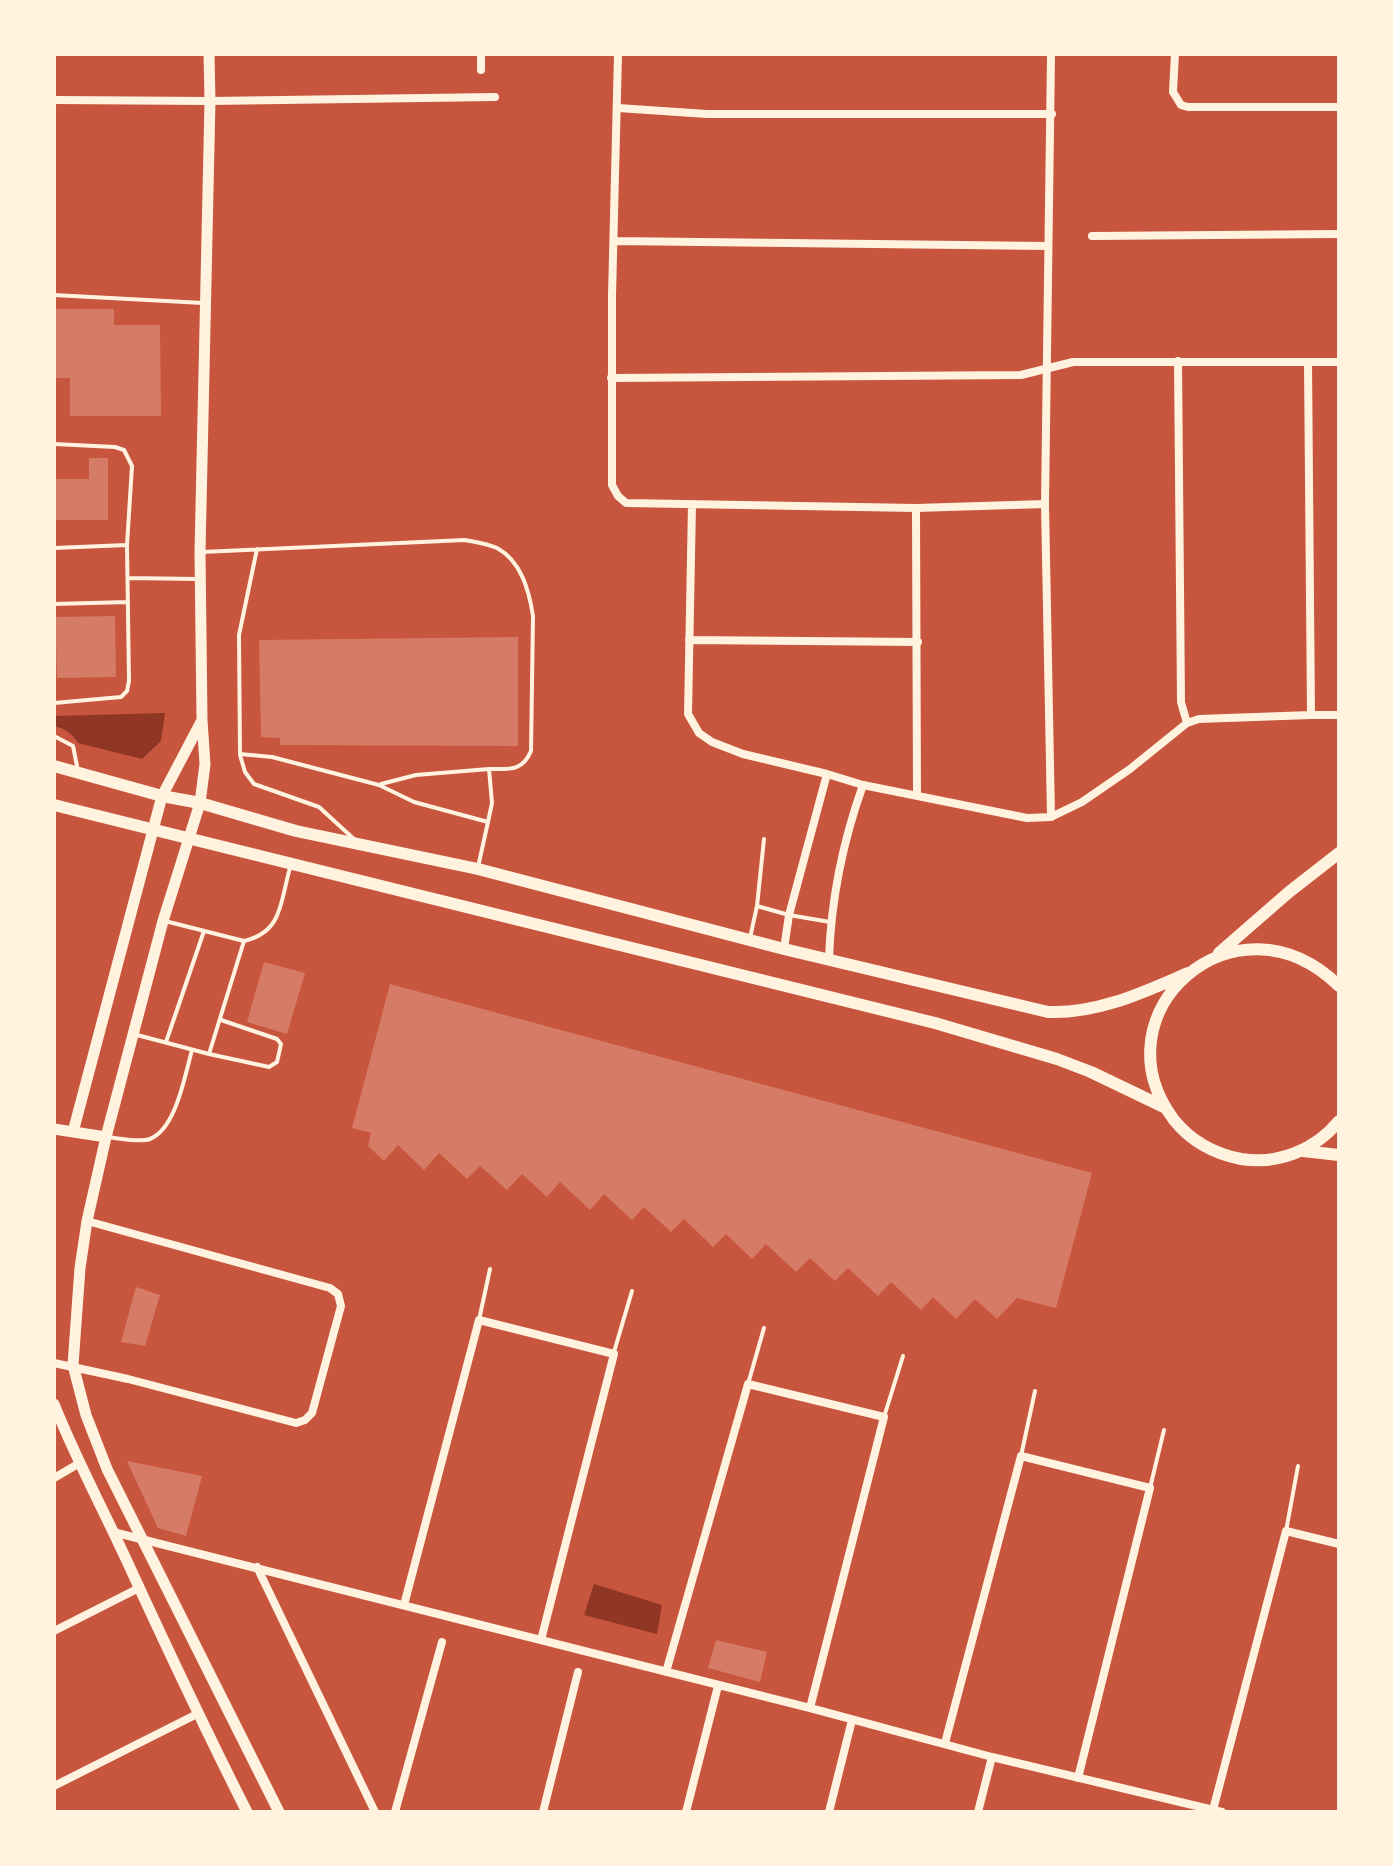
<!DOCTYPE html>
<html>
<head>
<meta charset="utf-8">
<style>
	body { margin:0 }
	#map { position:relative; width:1393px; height:1866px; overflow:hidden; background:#c8553d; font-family:Poppins,sans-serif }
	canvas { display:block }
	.frame { position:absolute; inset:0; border:56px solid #fff3e0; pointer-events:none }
</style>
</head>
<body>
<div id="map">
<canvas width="1393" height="1866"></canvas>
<div class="frame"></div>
</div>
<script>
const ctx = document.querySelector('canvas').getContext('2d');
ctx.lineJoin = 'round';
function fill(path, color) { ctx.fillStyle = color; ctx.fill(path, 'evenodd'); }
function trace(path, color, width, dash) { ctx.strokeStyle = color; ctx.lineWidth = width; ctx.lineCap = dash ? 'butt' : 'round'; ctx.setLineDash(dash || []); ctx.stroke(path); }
fill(new Path2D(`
	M 165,713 L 161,741 L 142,759 L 78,743 C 73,734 64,728 54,726 L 54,716 Z
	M 594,1584 L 662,1605 L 657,1634 L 584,1615 Z`), '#8f3625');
fill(new Path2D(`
	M 54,309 L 114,309 L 114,325 L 160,325 L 161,416 L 70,416 L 70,378 L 54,378 Z
	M 89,458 L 108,458 L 108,520 L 56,520 L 55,479 L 89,479 Z
	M 115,616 L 116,677 L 57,678 L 55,617 Z
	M 518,637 L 518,746 L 280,745 L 280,738 L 261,737 L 259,640 Z
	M 264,962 L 305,973 L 287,1034 L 247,1022 Z
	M 390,984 L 1092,1173 L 1056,1308 L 1017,1298 L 997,1319 L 975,1299 L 956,1319 L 933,1297 L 921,1310 L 891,1282 L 878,1296 L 848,1268 L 835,1281 L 810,1258 L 796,1272 L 766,1244 L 752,1259 L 726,1234 L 713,1247 L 684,1219 L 671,1232 L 644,1207 L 632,1220 L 604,1194 L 590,1210 L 560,1182 L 547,1197 L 522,1174 L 507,1190 L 480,1166 L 467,1179 L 439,1153 L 424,1170 L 398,1145 L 384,1161 L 368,1146 L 371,1133 L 352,1128 Z
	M 136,1287 L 160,1295 L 145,1346 L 121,1342 Z
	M 127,1461 L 202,1476 L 186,1536 L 158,1528 Z
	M 716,1640 L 767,1652 L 760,1682 L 708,1668 Z`), '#d67c66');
trace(new Path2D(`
	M 54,295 L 203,303
	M 54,444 L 115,447 L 124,450 L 132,466 L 127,545 L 129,681 L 127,691 L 121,697 L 54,703
	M 54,548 L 127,545
	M 257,549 L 239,635 L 240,754 L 272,757 L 379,785 L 414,802 L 488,822 L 478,867
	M 202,552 L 465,540 C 475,542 488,544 497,548 C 521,561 529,590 533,616 L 531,751 C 522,772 509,769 489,769 L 492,803 L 488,822
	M 128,578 L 198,579
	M 54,604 L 128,602
	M 54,736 L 73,746 L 78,771
	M 240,755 L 245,772 L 254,784 L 319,807 L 355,840
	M 381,784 L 416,775 L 489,769
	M 764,839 L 757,906 L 789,915 L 830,922
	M 165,921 L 244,941
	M 750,938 L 757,906
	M 137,1035 L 209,1054 L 244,941 C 283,932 280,902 290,868
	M 166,1042 L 204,931
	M 209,1054 L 269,1067 L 277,1062 L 281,1044 L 277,1039 L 221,1020
	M 107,1137 C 119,1138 139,1143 150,1139 C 176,1129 185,1075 192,1050
	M 479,1320 L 490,1269
	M 614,1352 L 632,1291
	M 748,1384 L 764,1328
	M 884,1417 L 903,1356
	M 1021,1456 L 1035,1391
	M 1150,1488 L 1164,1430
	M 1286,1531 L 1298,1466`), '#fff3e0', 4);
trace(new Path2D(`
	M 618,54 L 612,296 L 612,485 L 618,496 L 626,503 L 916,508 L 1045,504
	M 1051,54 L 1045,504 L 1051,817
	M 1175,54 L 1173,92 L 1181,105 L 1188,107 L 1339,107
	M 481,70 L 481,54
	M 54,100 L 210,101 L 495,97
	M 618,108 L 707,114 L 1052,114
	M 1092,236 L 1339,234
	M 614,241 L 1047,246
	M 1178,361 L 1181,702 L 1187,723
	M 611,378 L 1021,375 L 1073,362 L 1339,362
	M 692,504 L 688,714 L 699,733 L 712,742 L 743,754 L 827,774 L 863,785 L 1027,818 L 1051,817 L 1082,802 L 1130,769 L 1187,723 L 1199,719 L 1311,715 L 1308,362
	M 916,508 L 917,794
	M 689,640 L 918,642
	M 1311,715 L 1339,715
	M 784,949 L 789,915 L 827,774
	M 829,959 C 831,899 843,841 863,785
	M 54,1363 L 128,1379 L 296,1423 L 305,1420 L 312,1413 L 341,1306 L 338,1294 L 330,1288 L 87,1221
	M 54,1478 L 78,1464
	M 113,1532 L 810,1708 L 992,1757 L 1222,1812
	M 257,1567 L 375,1812
	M 404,1605 L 479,1320 L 614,1354 L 541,1640
	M 54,1631 L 139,1588
	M 666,1672 L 748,1384 L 884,1417 L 810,1708
	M 945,1743 L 1021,1456 L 1150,1488 L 1078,1778
	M 54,1786 L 197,1714
	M 1213,1810 L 1286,1531 L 1339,1544
	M 395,1812 L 442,1642
	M 543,1812 L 578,1672
	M 686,1812 L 718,1686
	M 829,1812 L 852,1720
	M 978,1812 L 992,1757`), '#fff3e0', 8);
trace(new Path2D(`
	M 209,54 L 210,101 L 200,552 L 202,720 L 205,764 L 200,803 L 163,921 L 106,1137 L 87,1221 L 80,1268 L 73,1365 L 86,1415 L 107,1469 L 279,1812
	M 54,1129 L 106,1137
	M 73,1132 L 162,796 L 202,720
	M 54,1404 C 75,1457 102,1507 126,1559 C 165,1644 205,1729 247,1812`), '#fff3e0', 11);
trace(new Path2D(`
	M 54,766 L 162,796 L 200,803 L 296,831 L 478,869 L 784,949 L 1048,1012 C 1098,1014 1144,992 1188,973
	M 54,805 L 935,1023 L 1057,1059 L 1091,1072 L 1166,1108
	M 1219,953 L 1289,892 L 1339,853
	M 1339,986 C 1236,885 1093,1013 1174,1120 C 1191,1141 1215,1154 1241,1159 C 1278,1165 1315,1150 1339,1121
	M 1303,1151 L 1339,1155`), '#fff3e0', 12);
</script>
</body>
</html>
